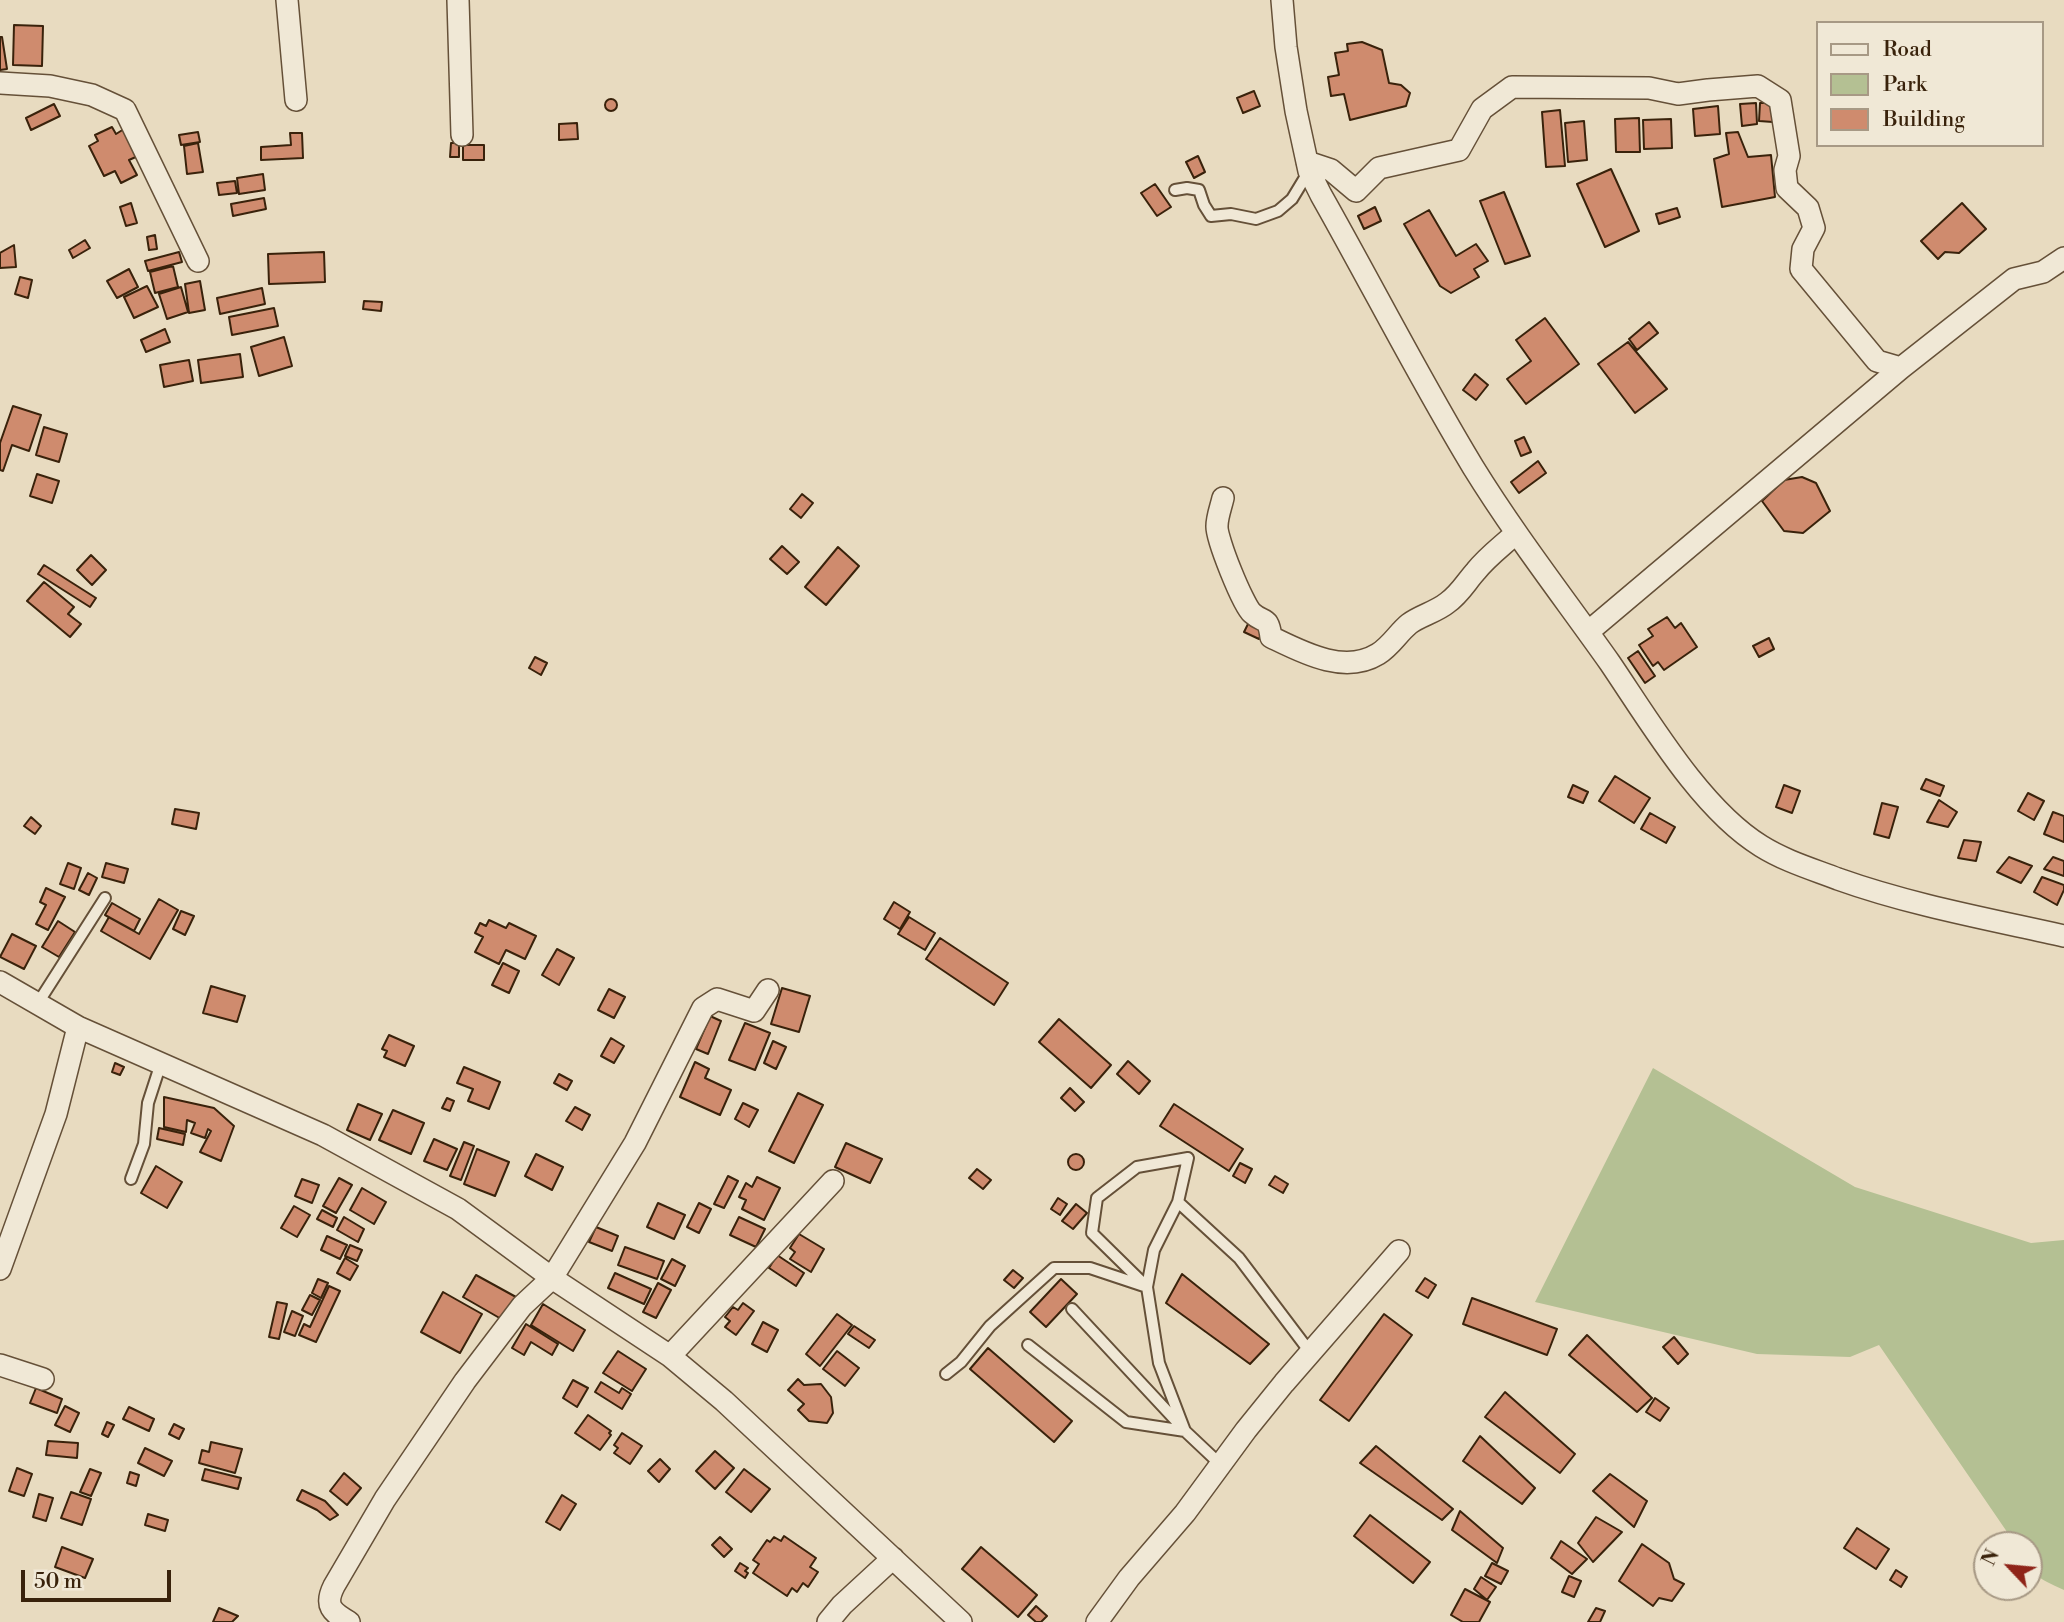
<!DOCTYPE html>
<html>
<head>
<meta charset="utf-8">
<style>
	body { margin:0 }
	#map { position:relative; width:2064px; height:1622px; overflow:hidden; background:#e8dbc0; font-family:"Libre Bodoni",serif }
	canvas { display:block }
	.legend { position:absolute; left:1816px; top:21px; width:228px; height:126px; box-sizing:border-box; background:#f0e8d6; border:2px solid #a79985; margin:0; padding:9px 12px; list-style:none; font-size:21px; color:#39220b }
	.legend li { display:flex; align-items:center; gap:14px; height:35px }
	.legend b { width:35px; border:2px solid #a79985 }
	.north { position:absolute; left:1973px; top:1531px; width:70px; height:70px; box-sizing:border-box; background:#f0e8d6; border:2px solid #a79985; border-radius:50%; rotate:296deg; font-size:19px; font-weight:700; line-height:28px; text-align:center; color:#39220b }
	.north::after { content:''; display:block; margin:auto; width:24px; height:32px; background:#8f2418; clip-path:polygon(50% 0,100% 100%,50% 72%,0 100%) }
	.scale { position:absolute; left:21px; top:1570px; width:150px; height:32px; box-sizing:border-box; border:4px solid #39220b; border-top:0; padding-left:9px; font-size:21px; line-height:24px; white-space:nowrap; color:#39220b; -webkit-text-stroke:5px #f0e8d6; paint-order:stroke }
</style>
</head>
<body>
<div id="map">
<canvas width="2064" height="1622"></canvas>
<ul class="legend">
<li><b style="height:9px;background:#f0e8d6"></b>Road</li>
<li><b style="height:19px;background:#b4c093"></b>Park</li>
<li><b style="height:19px;background:#cf8b6e"></b>Building</li>
</ul>
<div class="north">N</div>
<div class="scale">50 m</div>
</div>
<script>
const ctx = document.querySelector('canvas').getContext('2d');
ctx.lineJoin = 'round';
function fill(path, color) { ctx.fillStyle = color; ctx.fill(path, 'evenodd'); }
function trace(path, color, width, dash) { ctx.strokeStyle = color; ctx.lineWidth = width; ctx.lineCap = dash ? 'butt' : 'round'; ctx.setLineDash(dash || []); ctx.stroke(path); }
fill(new Path2D(`
	M 1653,1068 L 1855,1187 L 2031,1243 L 2064,1240 L 2064,1590 C 2037,1577 2029,1577 2029,1545 L 2016,1545 L 1879,1345 L 1850,1357 L 1757,1354 L 1535,1302 Z`), '#b4c093');
const building = new Path2D(`
	M 14,25 L 43,26 L 42,66 L 13,65 Z
	M 0,37 L 2,37 L 7,69 L 0,70 Z
	M 1362,42 L 1382,50 L 1389,83 L 1401,85 L 1410,93 L 1406,106 L 1350,120 L 1344,94 L 1331,96 L 1328,77 L 1339,75 L 1335,53 L 1348,51 L 1347,44 Z
	M 1254,91 L 1260,106 L 1243,113 L 1237,98 Z
	M605 105a6 6 0 1 1 12 0a6 6 0 1 1-12 0Z
	M 1756,103 L 1757,124 L 1742,126 L 1740,104 Z
	M 1760,103 L 1774,103 L 1773,122 L 1759,121 Z
	M 54,104 L 60,116 L 31,130 L 26,118 Z
	M 1718,106 L 1720,134 L 1695,136 L 1693,109 Z
	M 1560,110 L 1565,166 L 1546,167 L 1542,112 Z
	M 1639,118 L 1640,152 L 1616,152 L 1615,119 Z
	M 1671,119 L 1672,148 L 1644,149 L 1643,120 Z
	M 1584,121 L 1587,160 L 1568,162 L 1565,123 Z
	M 577,123 L 578,139 L 559,140 L 559,124 Z
	M 112,127 L 116,134 L 124,129 L 138,156 L 129,160 L 137,175 L 121,183 L 115,171 L 104,176 L 89,146 L 98,141 L 95,135 Z
	M 198,132 L 200,142 L 181,145 L 179,135 Z
	M 1738,132 L 1748,157 L 1771,155 L 1775,197 L 1722,207 L 1714,159 L 1729,154 L 1726,133 Z
	M 290,133 L 302,133 L 303,158 L 261,160 L 261,147 L 291,145 Z
	M 198,143 L 203,172 L 187,174 L 184,146 Z
	M 451,143 L 459,143 L 459,157 L 450,157 Z
	M 463,145 L 484,145 L 484,160 L 463,160 Z
	M 1198,156 L 1205,172 L 1194,178 L 1186,162 Z
	M 1611,169 L 1639,231 L 1605,247 L 1577,184 Z
	M 263,174 L 265,190 L 239,194 L 237,178 Z
	M 235,181 L 237,193 L 219,195 L 217,183 Z
	M 1155,184 L 1171,207 L 1157,216 L 1141,193 Z
	M 1504,192 L 1530,256 L 1505,264 L 1480,201 Z
	M 264,198 L 266,209 L 233,216 L 231,204 Z
	M 131,203 L 137,223 L 126,226 L 120,207 Z
	M 1962,203 L 1986,229 L 1959,253 L 1945,252 L 1938,259 L 1921,241 Z
	M 1375,207 L 1381,221 L 1364,229 L 1358,216 Z
	M 1677,208 L 1680,217 L 1659,224 L 1656,214 Z
	M 1429,210 L 1456,256 L 1476,244 L 1488,261 L 1474,269 L 1479,277 L 1451,293 L 1440,286 L 1404,224 Z
	M 155,235 L 157,249 L 149,250 L 147,237 Z
	M 85,240 L 90,248 L 73,258 L 69,250 Z
	M 14,245 L 16,267 L 0,268 L 0,253 Z
	M 179,252 L 182,262 L 148,271 L 145,261 Z
	M 324,252 L 325,282 L 269,284 L 268,254 Z
	M 173,266 L 178,287 L 155,293 L 150,272 Z
	M 129,269 L 138,287 L 117,298 L 107,281 Z
	M 20,277 L 32,280 L 28,298 L 15,294 Z
	M 200,281 L 205,310 L 189,313 L 185,284 Z
	M 147,286 L 158,307 L 134,318 L 124,297 Z
	M 181,287 L 188,312 L 167,319 L 159,294 Z
	M 262,288 L 265,304 L 220,314 L 217,298 Z
	M 364,301 L 382,302 L 381,311 L 363,309 Z
	M 274,308 L 278,326 L 232,335 L 229,317 Z
	M 1545,318 L 1579,364 L 1526,404 L 1507,379 L 1531,361 L 1516,340 Z
	M 1649,322 L 1658,333 L 1637,350 L 1629,339 Z
	M 165,329 L 170,342 L 146,352 L 141,340 Z
	M 284,337 L 292,366 L 259,376 L 251,347 Z
	M 1628,342 L 1667,389 L 1635,413 L 1598,364 Z
	M 240,354 L 243,377 L 201,383 L 198,360 Z
	M 189,360 L 193,381 L 164,387 L 160,365 Z
	M 1475,374 L 1488,385 L 1476,400 L 1463,390 Z
	M 13,406 L 41,415 L 29,451 L 12,445 L 3,471 L 0,470 L 0,443 Z
	M 44,427 L 67,434 L 59,462 L 36,455 Z
	M 1524,437 L 1531,452 L 1521,456 L 1515,441 Z
	M 1538,461 L 1546,473 L 1519,493 L 1511,482 Z
	M 37,474 L 59,481 L 52,503 L 30,496 Z
	M 1802,477 L 1816,483 L 1830,511 L 1803,533 L 1784,531 L 1762,501 L 1784,480 Z
	M 802,494 L 813,503 L 801,518 L 790,509 Z
	M 782,546 L 799,562 L 787,574 L 770,559 Z
	M 838,547 L 859,566 L 826,605 L 805,587 Z
	M 91,555 L 106,570 L 92,585 L 77,570 Z
	M 44,565 L 96,598 L 90,607 L 38,574 Z
	M 44,582 L 74,607 L 68,614 L 81,624 L 70,637 L 27,601 Z
	M 1667,617 L 1675,628 L 1681,623 L 1697,647 L 1664,670 L 1658,662 L 1653,666 L 1639,645 L 1653,636 L 1648,629 Z
	M 1249,622 L 1264,629 L 1259,639 L 1244,632 Z
	M 1769,638 L 1774,649 L 1759,657 L 1753,646 Z
	M 1638,651 L 1655,676 L 1645,683 L 1628,658 Z
	M 535,657 L 547,663 L 541,675 L 529,668 Z
	M 1615,776 L 1650,798 L 1634,823 L 1599,801 Z
	M 1926,779 L 1944,786 L 1940,796 L 1921,789 Z
	M 1573,785 L 1588,792 L 1583,803 L 1568,797 Z
	M 1784,785 L 1800,791 L 1792,813 L 1776,807 Z
	M 2028,793 L 2044,801 L 2034,820 L 2018,811 Z
	M 1939,800 L 1957,812 L 1948,827 L 1927,822 Z
	M 1882,803 L 1898,807 L 1889,838 L 1874,834 Z
	M 175,809 L 199,813 L 196,829 L 172,824 Z
	M 2053,812 L 2064,816 L 2064,842 L 2044,834 Z
	M 1650,813 L 1675,827 L 1666,843 L 1641,829 Z
	M 31,817 L 41,826 L 35,834 L 24,826 Z
	M 1964,840 L 1981,842 L 1976,861 L 1958,858 Z
	M 2009,857 L 2032,866 L 2021,883 L 1997,872 Z
	M 2053,857 L 2064,861 L 2064,876 L 2044,869 Z
	M 68,863 L 81,868 L 74,889 L 60,884 Z
	M 106,863 L 128,869 L 124,883 L 102,877 Z
	M 88,873 L 97,878 L 89,895 L 79,890 Z
	M 2042,877 L 2064,885 L 2064,890 L 2057,905 L 2034,892 Z
	M 46,888 L 65,897 L 48,930 L 36,924 L 46,905 L 40,902 Z
	M 159,899 L 178,910 L 150,959 L 101,931 L 109,917 L 139,934 Z
	M 894,902 L 910,912 L 900,929 L 884,919 Z
	M 112,903 L 140,919 L 134,931 L 105,915 Z
	M 181,911 L 194,916 L 185,935 L 173,929 Z
	M 909,917 L 935,933 L 925,950 L 898,934 Z
	M 489,920 L 506,928 L 509,923 L 536,936 L 525,959 L 506,950 L 499,964 L 475,952 L 483,937 L 475,933 L 480,923 L 486,926 Z
	M 58,921 L 75,932 L 59,957 L 42,947 Z
	M 12,934 L 36,946 L 24,969 L 0,957 Z
	M 940,938 L 1008,983 L 994,1005 L 926,959 Z
	M 557,949 L 574,958 L 559,985 L 542,975 Z
	M 503,963 L 519,971 L 509,993 L 492,985 Z
	M 211,986 L 245,996 L 237,1022 L 203,1013 Z
	M 782,988 L 810,996 L 799,1032 L 771,1024 Z
	M 609,989 L 625,997 L 614,1018 L 598,1010 Z
	M 710,1016 L 721,1021 L 708,1054 L 696,1049 Z
	M 1059,1019 L 1111,1065 L 1091,1088 L 1039,1042 Z
	M 745,1023 L 770,1033 L 755,1070 L 729,1060 Z
	M 389,1035 L 414,1046 L 405,1066 L 384,1057 L 387,1051 L 382,1049 Z
	M 611,1038 L 624,1046 L 614,1063 L 601,1056 Z
	M 773,1041 L 786,1047 L 776,1069 L 764,1063 Z
	M 1128,1061 L 1150,1081 L 1139,1094 L 1117,1074 Z
	M 695,1062 L 709,1069 L 705,1078 L 731,1090 L 720,1115 L 680,1097 Z
	M 115,1063 L 124,1067 L 120,1075 L 112,1072 Z
	M 464,1067 L 500,1082 L 489,1109 L 468,1101 L 473,1089 L 457,1083 Z
	M 559,1074 L 572,1081 L 567,1090 L 554,1083 Z
	M 1070,1088 L 1084,1102 L 1075,1111 L 1061,1098 Z
	M 798,1093 L 823,1105 L 794,1163 L 769,1151 Z
	M 164,1097 L 214,1108 L 234,1126 L 221,1161 L 200,1152 L 211,1131 L 208,1129 L 205,1138 L 191,1133 L 195,1123 L 187,1120 L 186,1132 L 164,1127 Z
	M 447,1098 L 454,1101 L 450,1111 L 442,1108 Z
	M 743,1103 L 758,1110 L 749,1127 L 735,1119 Z
	M 358,1104 L 382,1114 L 370,1140 L 347,1130 Z
	M 1174,1104 L 1243,1149 L 1229,1171 L 1160,1126 Z
	M 575,1107 L 590,1115 L 582,1130 L 566,1121 Z
	M 393,1110 L 424,1123 L 411,1154 L 379,1140 Z
	M 159,1128 L 185,1134 L 183,1145 L 157,1139 Z
	M 434,1139 L 457,1149 L 447,1170 L 424,1161 Z
	M 464,1142 L 474,1146 L 461,1180 L 450,1176 Z
	M 846,1143 L 882,1159 L 870,1183 L 835,1167 Z
	M 477,1149 L 509,1162 L 495,1196 L 464,1184 Z
	M1068 1162a8 8 0 1 1 16 0a8 8 0 1 1-16 0Z
	M 536,1154 L 563,1167 L 552,1190 L 525,1176 Z
	M 1240,1163 L 1252,1169 L 1245,1183 L 1233,1176 Z
	M 156,1166 L 182,1182 L 167,1208 L 141,1193 Z
	M 977,1169 L 991,1180 L 983,1189 L 969,1178 Z
	M 728,1176 L 738,1181 L 724,1208 L 714,1204 Z
	M 1275,1176 L 1288,1184 L 1283,1193 L 1269,1185 Z
	M 757,1177 L 780,1188 L 764,1220 L 742,1209 L 746,1200 L 739,1197 L 746,1183 L 752,1187 Z
	M 339,1178 L 352,1185 L 336,1213 L 323,1206 Z
	M 302,1179 L 319,1185 L 312,1203 L 295,1196 Z
	M 362,1188 L 386,1202 L 374,1224 L 350,1210 Z
	M 1058,1198 L 1067,1204 L 1060,1215 L 1051,1209 Z
	M 658,1203 L 685,1215 L 674,1239 L 647,1227 Z
	M 699,1203 L 711,1209 L 699,1233 L 687,1227 Z
	M 1076,1204 L 1087,1213 L 1073,1229 L 1062,1221 Z
	M 294,1206 L 310,1215 L 297,1237 L 281,1228 Z
	M 322,1210 L 337,1218 L 333,1227 L 317,1219 Z
	M 344,1217 L 364,1229 L 358,1242 L 337,1230 Z
	M 739,1217 L 765,1229 L 756,1247 L 730,1235 Z
	M 596,1227 L 618,1236 L 612,1251 L 589,1242 Z
	M 799,1234 L 824,1249 L 811,1272 L 790,1259 L 795,1252 L 790,1248 Z
	M 327,1236 L 347,1245 L 340,1259 L 321,1250 Z
	M 350,1245 L 362,1250 L 357,1261 L 345,1256 Z
	M 625,1247 L 664,1261 L 657,1279 L 618,1265 Z
	M 777,1255 L 804,1273 L 796,1286 L 769,1268 Z
	M 345,1258 L 358,1266 L 350,1280 L 337,1273 Z
	M 672,1259 L 685,1266 L 675,1286 L 661,1279 Z
	M 1013,1270 L 1023,1278 L 1014,1288 L 1004,1280 Z
	M 615,1273 L 651,1289 L 644,1304 L 608,1288 Z
	M 1182,1274 L 1269,1344 L 1250,1364 L 1166,1303 Z
	M 476,1275 L 516,1297 L 503,1320 L 463,1297 Z
	M 1425,1278 L 1436,1285 L 1428,1298 L 1416,1291 Z
	M 318,1279 L 328,1283 L 321,1298 L 312,1293 Z
	M 1061,1279 L 1077,1294 L 1046,1327 L 1030,1312 Z
	M 658,1283 L 671,1290 L 656,1318 L 643,1312 Z
	M 329,1286 L 340,1291 L 316,1342 L 299,1335 L 304,1324 L 310,1327 Z
	M 443,1292 L 482,1314 L 460,1353 L 421,1332 Z
	M 310,1295 L 320,1300 L 312,1315 L 302,1310 Z
	M 1472,1298 L 1557,1329 L 1547,1355 L 1463,1324 Z
	M 277,1302 L 287,1304 L 279,1339 L 269,1337 Z
	M 743,1303 L 754,1311 L 736,1335 L 725,1327 L 730,1321 L 725,1317 L 733,1307 L 738,1310 Z
	M 543,1304 L 585,1330 L 573,1351 L 531,1325 Z
	M 292,1311 L 303,1316 L 295,1336 L 284,1332 Z
	M 837,1314 L 852,1325 L 820,1366 L 806,1354 Z
	M 1384,1314 L 1412,1335 L 1349,1421 L 1320,1400 Z
	M 763,1322 L 778,1330 L 767,1352 L 752,1344 Z
	M 526,1324 L 558,1344 L 552,1355 L 531,1342 L 524,1355 L 512,1348 Z
	M 854,1326 L 875,1340 L 869,1348 L 848,1334 Z
	M 1587,1335 L 1652,1398 L 1637,1412 L 1569,1355 Z
	M 1674,1337 L 1688,1354 L 1678,1364 L 1663,1347 Z
	M 988,1348 L 1072,1421 L 1054,1442 L 970,1369 Z
	M 618,1351 L 646,1369 L 632,1391 L 603,1373 Z
	M 837,1351 L 859,1368 L 845,1386 L 823,1369 Z
	M 798,1379 L 804,1385 L 821,1384 L 831,1397 L 833,1413 L 827,1423 L 809,1421 L 798,1410 L 804,1404 L 788,1390 Z
	M 573,1380 L 588,1388 L 577,1407 L 563,1398 Z
	M 601,1382 L 619,1393 L 622,1388 L 631,1394 L 622,1409 L 595,1392 Z
	M 36,1388 L 62,1399 L 57,1413 L 30,1403 Z
	M 1505,1392 L 1575,1454 L 1560,1473 L 1485,1417 Z
	M 1655,1398 L 1669,1408 L 1660,1421 L 1646,1412 Z
	M 65,1406 L 79,1413 L 70,1432 L 55,1425 Z
	M 129,1407 L 154,1419 L 149,1431 L 123,1419 Z
	M 588,1415 L 611,1431 L 609,1433 L 611,1435 L 600,1450 L 575,1433 Z
	M 107,1422 L 114,1425 L 108,1437 L 102,1434 Z
	M 174,1424 L 184,1429 L 179,1439 L 169,1434 Z
	M 622,1433 L 642,1446 L 630,1464 L 614,1453 L 618,1448 L 614,1445 Z
	M 1480,1436 L 1535,1488 L 1522,1504 L 1463,1461 Z
	M 48,1441 L 78,1443 L 77,1458 L 46,1455 Z
	M 211,1442 L 242,1449 L 235,1473 L 199,1463 L 202,1450 L 209,1452 Z
	M 1376,1446 L 1453,1509 L 1442,1520 L 1360,1463 Z
	M 145,1448 L 172,1461 L 164,1476 L 138,1463 Z
	M 715,1451 L 734,1468 L 715,1489 L 696,1471 Z
	M 660,1459 L 670,1469 L 659,1482 L 648,1471 Z
	M 17,1468 L 32,1474 L 24,1496 L 9,1491 Z
	M 90,1469 L 101,1473 L 91,1496 L 80,1492 Z
	M 205,1469 L 241,1478 L 238,1489 L 202,1480 Z
	M 744,1469 L 770,1489 L 751,1512 L 726,1492 Z
	M 130,1472 L 139,1475 L 136,1486 L 127,1483 Z
	M 344,1473 L 361,1488 L 347,1505 L 330,1491 Z
	M 1610,1474 L 1647,1501 L 1634,1527 L 1593,1491 Z
	M 302,1490 L 325,1501 L 338,1515 L 330,1520 L 317,1510 L 297,1500 Z
	M 71,1492 L 91,1499 L 82,1525 L 61,1518 Z
	M 39,1494 L 53,1498 L 46,1521 L 33,1517 Z
	M 562,1495 L 576,1504 L 560,1530 L 546,1522 Z
	M 1460,1511 L 1503,1548 L 1497,1563 L 1452,1530 Z
	M 148,1514 L 168,1520 L 165,1531 L 145,1525 Z
	M 1370,1515 L 1430,1562 L 1413,1583 L 1354,1536 Z
	M 1596,1517 L 1622,1532 L 1593,1562 L 1578,1543 Z
	M 1857,1528 L 1889,1549 L 1876,1569 L 1844,1548 Z
	M 784,1536 L 816,1558 L 810,1567 L 818,1572 L 808,1587 L 803,1583 L 797,1592 L 792,1588 L 787,1596 L 753,1573 L 759,1564 L 753,1560 L 767,1540 L 770,1542 L 774,1537 L 781,1541 Z
	M 720,1537 L 732,1549 L 724,1557 L 712,1545 Z
	M 1561,1541 L 1587,1559 L 1572,1574 L 1551,1558 Z
	M 1642,1544 L 1669,1563 L 1674,1579 L 1684,1584 L 1672,1601 L 1659,1598 L 1653,1606 L 1619,1581 Z
	M 62,1547 L 93,1559 L 85,1578 L 55,1567 Z
	M 981,1547 L 1037,1595 L 1018,1617 L 962,1569 Z
	M 740,1563 L 748,1568 L 745,1571 L 748,1573 L 745,1578 L 735,1571 Z
	M 1492,1563 L 1508,1571 L 1501,1584 L 1485,1576 Z
	M 1896,1570 L 1907,1577 L 1901,1587 L 1890,1580 Z
	M 1569,1576 L 1581,1581 L 1574,1597 L 1562,1592 Z
	M 1481,1577 L 1496,1587 L 1487,1600 L 1474,1589 Z
	M 1465,1589 L 1490,1602 L 1479,1622 L 1463,1622 L 1451,1615 Z
	M 1036,1606 L 1047,1616 L 1041,1622 L 1036,1622 L 1028,1615 Z
	M 219,1608 L 238,1616 L 232,1622 L 213,1622 Z
	M 1596,1608 L 1605,1611 L 1600,1622 L 1588,1622 Z`);
fill(building, '#cf8b6e');
trace(building, '#39220b', 2);
const lane = new Path2D(`
	M 1175,190 L 1187,188 L 1199,190 L 1204,205 L 1211,216 L 1231,214 L 1256,219 L 1278,211 L 1292,199 L 1309,171
	M 38,1003 L 105,898
	M 131,1179 L 144,1144 L 148,1103 L 161,1063
	M 1178,1202 L 1239,1258 L 1310,1352
	M 1147,1287 L 1092,1233 L 1097,1198 L 1137,1167 L 1188,1158 L 1178,1202 L 1154,1250 L 1147,1287 L 1159,1363 L 1185,1431 L 1220,1464
	M 1072,1309 L 1181,1426
	M 1028,1345 L 1126,1422 L 1185,1431
	M 946,1374 L 961,1362 L 990,1326 L 1054,1268 L 1090,1268 L 1144,1286`);
const street = new Path2D(`
	M 287,0 L 296,100
	M 458,0 L 462,135
	M 1282,0 L 1286,47 L 1296,111 L 1309,171 L 1321,195 C 1372,285 1419,378 1473,467 C 1515,535 1564,598 1610,663 C 1650,722 1701,809 1761,846 C 1785,861 1812,869 1838,879 C 1911,905 1988,919 2064,936
	M 0,83 L 50,86 L 92,95 L 125,110 L 198,261
	M 1307,162 L 1331,170 L 1356,191 L 1379,168 L 1459,150 L 1482,109 L 1512,87 L 1649,88 L 1678,94 L 1708,90 L 1758,86 L 1780,100 L 1789,156 L 1785,170 L 1787,188 L 1808,208 L 1814,228 L 1803,249 L 1801,269 L 1877,361 L 1901,368
	M 1223,498 C 1221,507 1217,517 1217,526 C 1216,538 1243,605 1252,613 C 1264,624 1268,615 1271,637 C 1302,652 1344,675 1378,654 C 1391,646 1398,633 1409,624 C 1419,616 1436,612 1447,603 C 1460,594 1466,582 1476,571 C 1487,557 1502,546 1515,534
	M 1588,632 L 1901,368 L 2014,279 L 2043,272 L 2064,258
	M 0,982 L 78,1027 L 323,1135 L 458,1209 L 552,1278 L 670,1356 L 724,1401 L 961,1622
	M 0,1269 L 56,1114 L 78,1027
	M 670,1356 L 833,1181
	M 0,1365 L 43,1379
	M 349,1622 C 332,1612 324,1606 334,1586 L 385,1499 L 465,1381 L 522,1306 L 552,1278 L 635,1143 L 703,1008 L 717,999 L 754,1011 L 768,990
	M 828,1622 L 842,1605 L 893,1558
	M 1097,1622 L 1129,1578 L 1185,1513 L 1246,1430 L 1284,1383 L 1399,1251`);
trace(lane, '#655038', 14);
trace(street, '#655038', 24);
trace(lane, '#f0e8d6', 10);
trace(street, '#f0e8d6', 21);
</script>
</body>
</html>
